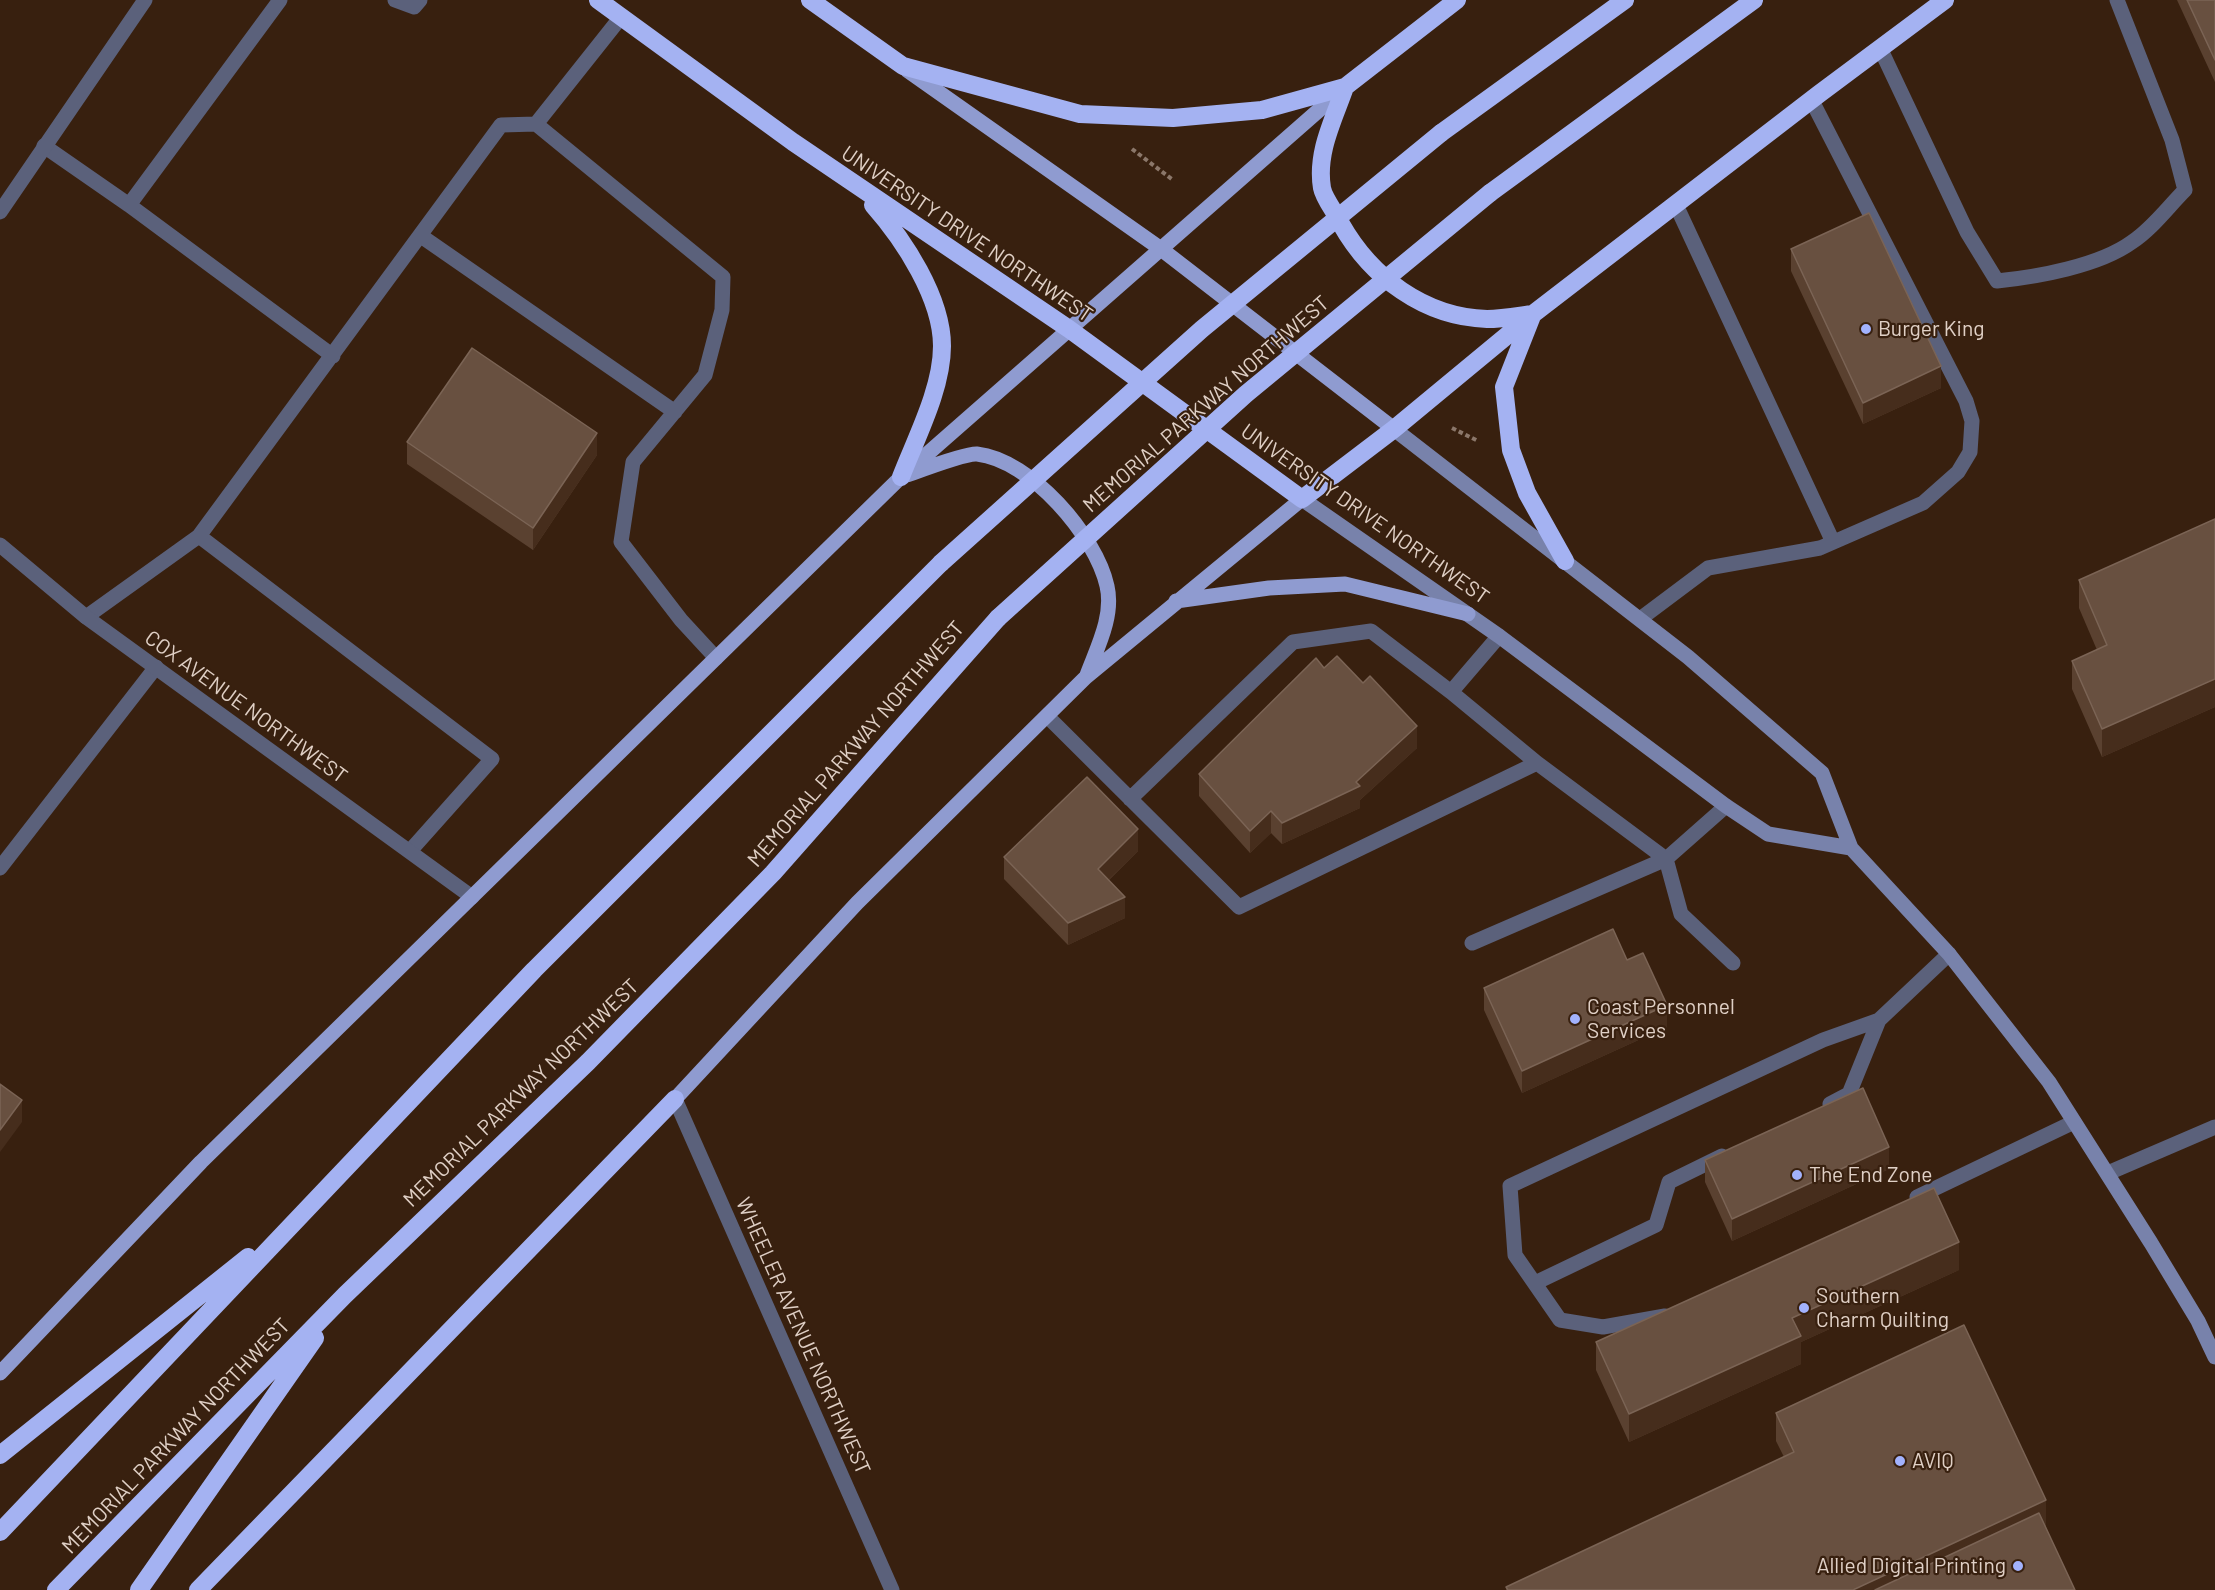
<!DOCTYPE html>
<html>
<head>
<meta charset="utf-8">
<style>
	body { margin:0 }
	canvas { display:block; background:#38200f }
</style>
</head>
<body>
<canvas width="2215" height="1590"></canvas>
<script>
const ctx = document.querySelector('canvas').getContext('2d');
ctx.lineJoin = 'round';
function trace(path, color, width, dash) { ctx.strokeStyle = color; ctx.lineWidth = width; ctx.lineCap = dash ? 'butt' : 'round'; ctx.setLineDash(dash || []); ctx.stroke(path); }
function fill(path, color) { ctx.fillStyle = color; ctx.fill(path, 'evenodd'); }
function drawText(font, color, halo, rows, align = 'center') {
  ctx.font = font + ' Barlow,sans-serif'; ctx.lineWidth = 4.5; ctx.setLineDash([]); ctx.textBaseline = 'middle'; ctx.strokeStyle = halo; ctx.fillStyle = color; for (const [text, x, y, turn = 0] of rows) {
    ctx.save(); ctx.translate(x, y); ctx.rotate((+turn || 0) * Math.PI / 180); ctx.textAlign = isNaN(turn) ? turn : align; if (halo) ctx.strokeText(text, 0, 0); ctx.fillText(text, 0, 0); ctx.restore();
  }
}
trace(new Path2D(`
	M 1132,149 L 1173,180
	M 1452,428 L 1478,441`), '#8b776a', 4, [4.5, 3]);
trace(new Path2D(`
	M 280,0 L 129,205 L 333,356
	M 395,0 L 414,7 L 420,0
	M 1880,48 L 1967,232 L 1997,281 C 2037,277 2099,266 2132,242 C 2152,229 2168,207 2185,190 L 2172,140 L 2117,0
	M 536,124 L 723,277 L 722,310 L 705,375 L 633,462 L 621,542 L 681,620 L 716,658
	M 44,146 L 129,205
	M 1676,205 L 1833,542
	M 421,236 L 675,412
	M 199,536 L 492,759 L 410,851
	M 86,617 L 199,536 L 501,125 L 536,124 L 621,17
	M 1640,619 L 1708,568 L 1820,548 L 1923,503 L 1958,472 L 1970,452 L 1972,421 L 1966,401 L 1812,101
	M 1451,692 L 1499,636
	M 1047,716 L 1239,907 L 1537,763 L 1666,859 L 1681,914 L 1733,963
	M 1130,799 L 1293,642 L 1371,631 L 1451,692 L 1537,763
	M 0,868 L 156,667
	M 1472,943 L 1666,859 L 1726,806
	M 1830,1104 L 1849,1094 L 1879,1020
	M 2108,1173 L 2215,1127
	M 1917,1197 L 2074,1122
	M 1535,1283 L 1656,1225 L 1669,1182 L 1722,1156
	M 1665,1316 L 1603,1327 L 1560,1320 L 1515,1255 L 1510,1186 L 1823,1040 L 1879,1020 L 1949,954`), '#5b617b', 15);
trace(new Path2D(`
	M 0,212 L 145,0
	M 0,545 L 86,617 L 472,897
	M 675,1099 L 892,1590`), '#5b617b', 15);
trace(new Path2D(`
	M 1394,429 L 1688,657 L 1822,773 L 1851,848 L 1949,954 L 2049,1082 L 2151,1243 L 2198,1321 L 2215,1357
	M 1302,499 L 1499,636 L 1726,806 L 1768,834 L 1851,848`), '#7882ab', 15);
trace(new Path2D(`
	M 907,70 L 1161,249 L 1394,429
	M 907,475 C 921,470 966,453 977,454 C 1031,460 1096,536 1107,586 C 1114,616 1097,648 1087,675
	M 1176,601 L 1269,588 L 1345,584 L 1468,614
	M 675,1099 L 857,903 L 1086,677 L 1302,499
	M 0,1373 L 201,1162 L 901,477 L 1343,89`), '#8f9bd0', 15);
trace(new Path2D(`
	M 598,0 L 793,142 L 1069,329 L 1302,499 L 1394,429 L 1533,314 L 1819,94 L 1945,0
	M 810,0 L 903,66 L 1080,114 L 1173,118 L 1262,110 L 1345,87 L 1457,0
	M 1345,87 C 1334,119 1316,152 1322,188 C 1324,199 1336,213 1341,224 C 1371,277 1424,317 1487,319 C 1502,319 1518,316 1533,314
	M 1441,133 L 1625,0
	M 1490,193 L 1754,0
	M 873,205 C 904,240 942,298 942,346 C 942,389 916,438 901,477
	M 1532,316 L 1504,387 L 1511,450 L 1527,493 L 1565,561
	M 0,1455 L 248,1257
	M 0,1532 L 534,970 L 941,563
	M 56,1590 L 345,1295 L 588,1062 L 773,873 L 998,618
	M 139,1590 L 315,1338
	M 198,1590 L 675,1099`), '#a4b2f2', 18);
trace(new Path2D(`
	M 941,563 L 1202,329 L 1441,133
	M 998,618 L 1246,394 L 1490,193`), '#a4b2f2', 18);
fill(new Path2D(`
	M 2177,0 L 2215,0 L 2215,82 Z
	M 1791,249 L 1941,388 L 1863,424 L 1791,271 Z
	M 407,442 L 597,455 L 533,550 L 407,464 Z
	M 2215,519 L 2215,707 L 2102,757 L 2072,689 L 2072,661 L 2097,650 L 2079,608 L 2079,580 Z
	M 1324,668 L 1417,748 L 1360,800 L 1360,808 L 1282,844 L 1271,833 L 1250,853 L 1199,796 L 1199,774 Z
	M 1138,851 L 1109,880 L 1125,918 L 1068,945 L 1004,879 L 1004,857 Z
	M 1627,960 L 1667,1027 L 1522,1093 L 1484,1010 L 1484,988 Z
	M 1705,1160 L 1889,1169 L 1732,1241 L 1705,1182 Z
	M 1959,1270 L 1801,1342 L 1801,1364 L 1629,1442 L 1596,1370 L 1596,1342 Z
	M 1776,1413 L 2046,1528 L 2075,1590 L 1506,1590 L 1506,1587 L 1784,1457 L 1776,1441 Z`), '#5a4130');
fill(new Path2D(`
	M 1941,366 L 1941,388 L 1863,424 L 1863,403 Z
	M 597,433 L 597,455 L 533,550 L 533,528 Z
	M 2215,679 L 2215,707 L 2102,757 L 2102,729 Z
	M 1417,726 L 1417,748 L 1360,800 L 1360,808 L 1282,844 L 1282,823 L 1356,782 Z
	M 1271,811 L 1271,833 L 1250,853 L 1250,831 Z
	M 1138,829 L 1138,851 L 1098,890 L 1098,869 Z
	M 1125,897 L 1125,918 L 1068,945 L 1068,923 Z
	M 1667,1005 L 1667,1027 L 1522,1093 L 1522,1071 Z
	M 22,1100 L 22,1122 L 0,1152 L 0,1130 Z
	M 1889,1147 L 1889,1169 L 1732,1241 L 1732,1219 Z
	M 1959,1242 L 1959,1270 L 1801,1342 L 1801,1364 L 1629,1442 L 1629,1414 L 1792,1318 Z
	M 2046,1500 L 2046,1528 L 1913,1590 L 1853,1590 Z`), '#462d1c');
const building = new Path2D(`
	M 2187,0 L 2215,0 L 2215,60 Z
	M 1869,213 L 1941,366 L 1863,403 L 1791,249 Z
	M 472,348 L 597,433 L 533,528 L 407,442 Z
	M 2215,519 L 2215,679 L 2102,729 L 2072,661 L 2107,645 L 2079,580 Z
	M 1337,656 L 1363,683 L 1370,676 L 1417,726 L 1356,782 L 1360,786 L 1282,823 L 1271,811 L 1250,831 L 1199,774 L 1316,658 L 1324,668 Z
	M 1087,777 L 1138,829 L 1098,869 L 1125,897 L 1068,923 L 1004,857 Z
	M 1613,929 L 1627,960 L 1643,953 L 1667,1005 L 1522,1071 L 1484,988 Z
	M 0,1084 L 22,1100 L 0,1130 Z
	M 1863,1088 L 1889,1147 L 1732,1219 L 1705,1160 Z
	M 1934,1188 L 1959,1242 L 1792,1318 L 1801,1336 L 1629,1414 L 1596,1342 Z
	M 1964,1325 L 2046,1500 L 1853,1590 L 1508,1590 L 1506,1587 L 1794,1452 L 1776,1413 Z
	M 2039,1513 L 2075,1590 L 1875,1590 Z`);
fill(building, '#685040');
trace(building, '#7b6455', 1.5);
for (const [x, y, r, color] of [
	[1866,329,6,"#a2b2fd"],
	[1575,1019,6,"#a2b2fd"],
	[1797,1175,6,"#a2b2fd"],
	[1804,1308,6,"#a2b2fd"],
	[1900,1461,6,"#a2b2fd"],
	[2018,1566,6,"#a2b2fd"]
]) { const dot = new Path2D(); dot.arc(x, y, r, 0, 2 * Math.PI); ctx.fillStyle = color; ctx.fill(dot); trace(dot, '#38200f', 2); }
drawText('21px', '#e0d0c6', '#38200f', [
	["UNIVERSITY DRIVE NORTHWEST",967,234,34],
	["MEMORIAL PARKWAY NORTHWEST",1206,404,-41],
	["UNIVERSITY DRIVE NORTHWEST",1365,514,35],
	["COX AVENUE NORTHWEST",246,707,36],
	["MEMORIAL PARKWAY NORTHWEST",856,744,-49],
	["MEMORIAL PARKWAY NORTHWEST",521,1093,-44],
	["WHEELER AVENUE NORTHWEST",803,1336,66],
	["MEMORIAL PARKWAY NORTHWEST",176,1436,-46]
]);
drawText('21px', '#e0d0c6', '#38200f', [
	["Burger King",1878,329],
	["Coast Personnel",1587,1007],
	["Services",1587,1031],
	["The End Zone",1809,1175],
	["Southern",1816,1296],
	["Charm Quilting",1816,1320],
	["AVIQ",1912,1461],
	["Allied Digital Printing",2006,1566,"right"]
], 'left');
</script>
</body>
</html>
